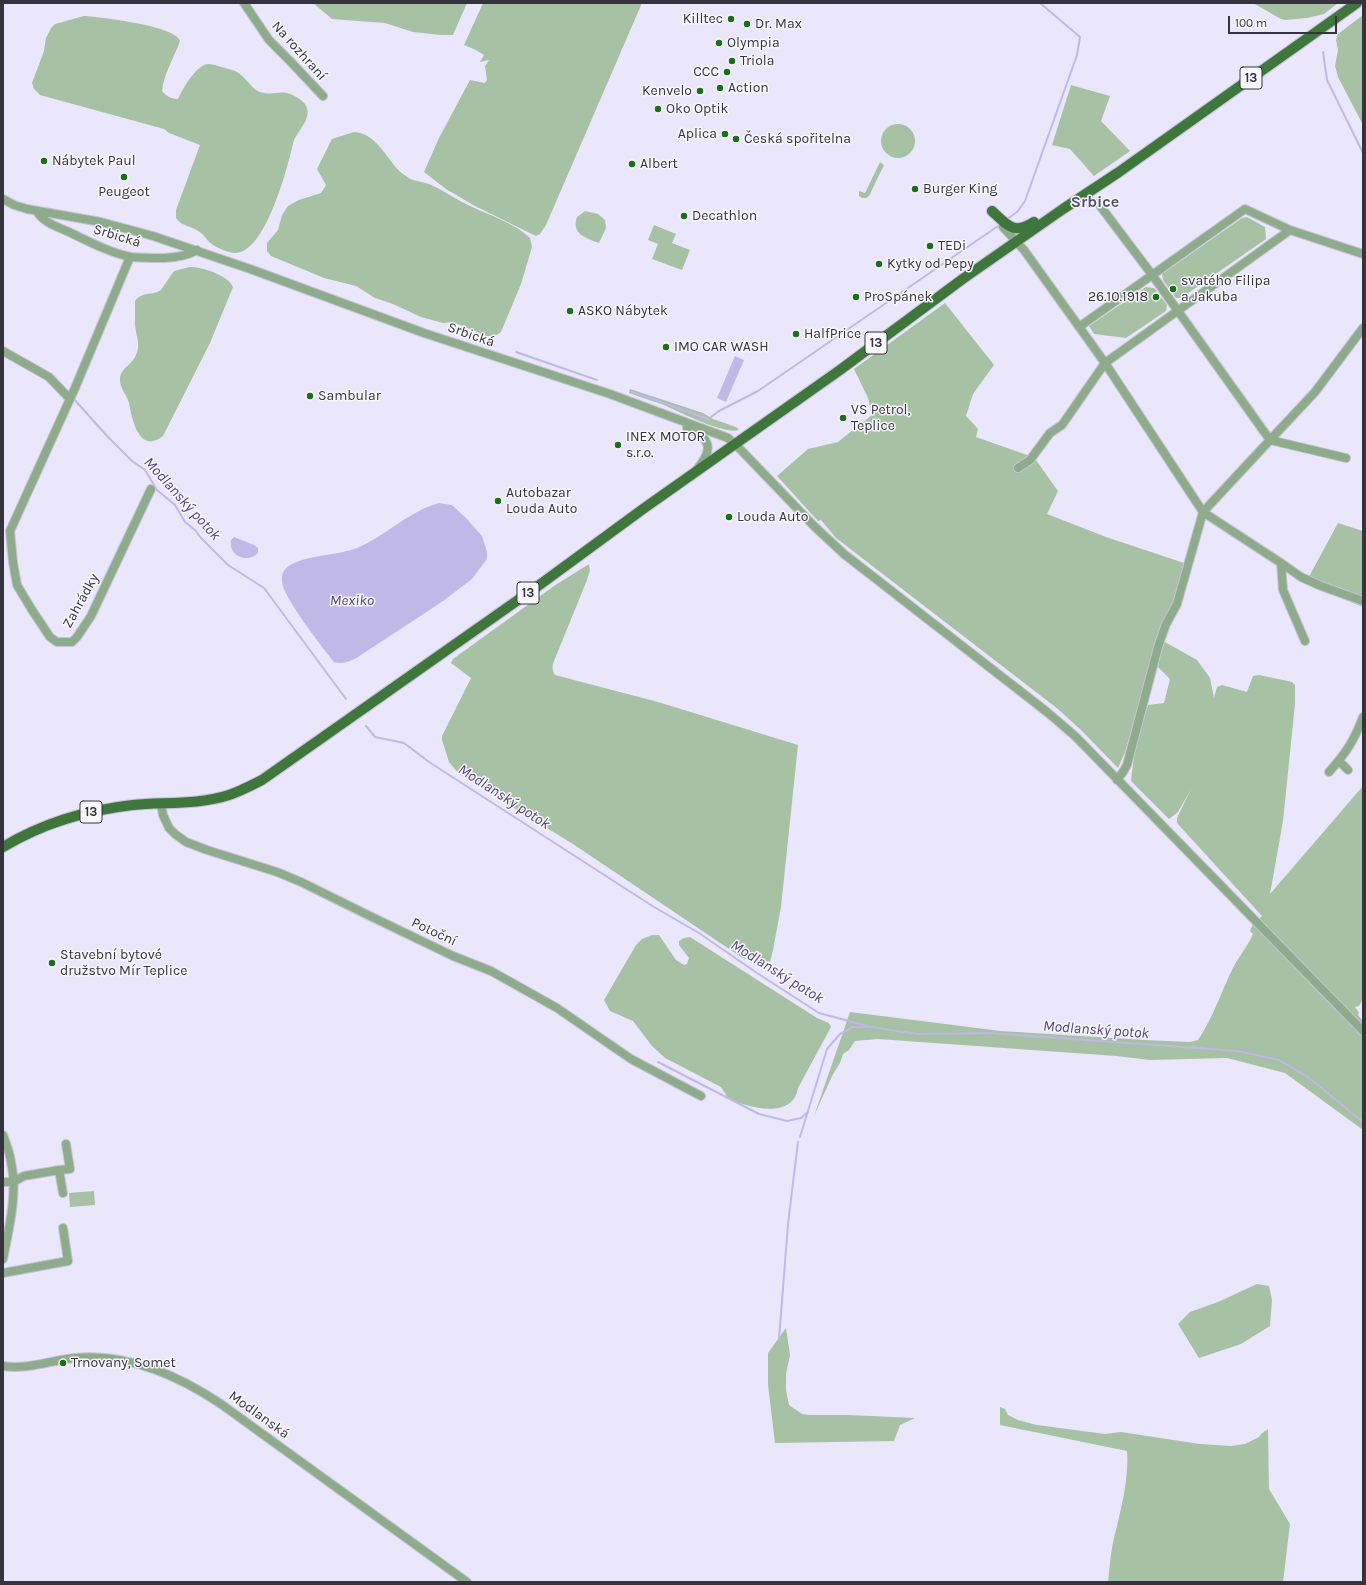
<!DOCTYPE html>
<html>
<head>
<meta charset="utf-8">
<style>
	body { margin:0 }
	#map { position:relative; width:1366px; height:1585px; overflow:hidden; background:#eae7fc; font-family:Karla,sans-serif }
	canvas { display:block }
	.frame { position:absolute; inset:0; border:4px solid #35343e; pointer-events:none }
	.scale { position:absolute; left:1228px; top:16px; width:109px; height:18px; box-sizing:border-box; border:2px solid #35343e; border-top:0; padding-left:5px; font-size:12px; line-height:14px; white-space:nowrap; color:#35343e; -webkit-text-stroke:3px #f8f7fc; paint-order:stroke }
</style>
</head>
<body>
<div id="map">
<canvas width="1366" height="1585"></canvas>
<div class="frame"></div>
<div class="scale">100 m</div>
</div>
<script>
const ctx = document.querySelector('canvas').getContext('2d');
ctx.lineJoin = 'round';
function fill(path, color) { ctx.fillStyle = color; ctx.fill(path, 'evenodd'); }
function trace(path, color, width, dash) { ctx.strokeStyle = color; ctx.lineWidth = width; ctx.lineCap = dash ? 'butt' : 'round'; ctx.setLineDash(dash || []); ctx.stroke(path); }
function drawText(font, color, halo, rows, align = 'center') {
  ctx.font = font + ' Karla,sans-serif'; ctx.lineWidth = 3; ctx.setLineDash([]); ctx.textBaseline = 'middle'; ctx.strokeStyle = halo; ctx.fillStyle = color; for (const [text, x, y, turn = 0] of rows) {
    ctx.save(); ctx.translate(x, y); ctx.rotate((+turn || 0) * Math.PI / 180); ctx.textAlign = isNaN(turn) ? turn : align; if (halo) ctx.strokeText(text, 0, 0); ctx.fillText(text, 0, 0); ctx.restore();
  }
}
fill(new Path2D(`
	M 313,3 L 467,3 L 453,35 L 441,35 L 413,32 L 385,23 L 332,19 Z
	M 483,3 L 642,3 L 546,225 L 540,234 L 536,236 L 475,206 L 446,189 L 424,172 L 439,138 L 470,80 L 485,83 L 487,80 L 485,66 L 489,60 L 480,62 L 484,55 L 476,50 L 464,45 Z
	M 1253,3 L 1338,3 L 1324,14 L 1307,18 L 1285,20 L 1281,19 Z
	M 1363,15 L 1363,125 L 1338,77 L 1335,66 L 1338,50 L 1336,40 L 1338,34 Z
	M 84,16 C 100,17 177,26 180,41 C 174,58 164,73 162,91 C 166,96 171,99 178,99 C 182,90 197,63 209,64 C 216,65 225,68 232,70 C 246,74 250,89 260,92 C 276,97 280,87 298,98 C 301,100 305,103 306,106 C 313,120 295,132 293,144 C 287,169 265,255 234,253 C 226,252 215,247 209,242 C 206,239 204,235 201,233 C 193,226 182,227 176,218 L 176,210 L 200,145 L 169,133 L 164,129 L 40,95 L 34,89 L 32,83 L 44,51 L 46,38 L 51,28 L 55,24 Z
	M 1071,85 L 1110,96 L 1101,121 L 1130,151 L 1094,176 L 1070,149 L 1052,145 Z
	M881 141a17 17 0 1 1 34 0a17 17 0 1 1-34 0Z
	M 354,132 C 379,133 388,165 406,176 C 413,182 423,181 431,185 C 443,190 454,198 466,204 C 484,213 517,224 530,238 L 532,247 L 521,284 L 501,332 L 495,336 L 487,336 L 453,322 L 443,323 L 421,317 L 393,304 L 375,298 L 356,286 L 324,278 L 271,256 L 267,251 L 267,243 L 278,230 L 282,215 L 288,206 L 299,200 L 321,193 L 326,185 L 317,169 L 332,139 Z
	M 880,162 L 884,165 L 869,196 L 866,198 L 862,198 L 859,196 L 859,191 L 865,193 Z
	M 585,211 L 598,214 L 605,220 L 606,228 L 599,243 C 586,238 571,234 577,217 Z
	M 1247,217 L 1265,227 L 1266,239 L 1181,298 L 1176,298 L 1163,280 L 1162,274 L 1242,218 Z
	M 654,225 L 676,234 L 672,243 L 690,250 L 682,270 L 652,259 L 658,244 L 648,240 Z
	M 190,267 C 202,267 228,275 233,287 L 210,343 L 163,436 C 139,455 132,419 129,403 C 127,395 120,389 120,380 C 120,368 132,365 136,355 C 141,345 136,336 135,325 C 135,317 135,309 135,301 C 142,291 152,296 161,290 L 174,271 Z
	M 1146,287 L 1154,288 L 1167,305 L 1166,311 L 1126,338 L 1094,334 L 1089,326 Z
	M 945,303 L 994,365 L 973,394 L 966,416 L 978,429 L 976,437 L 1027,455 L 1036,460 L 1058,491 L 1047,514 L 1106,537 L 1187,564 L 1174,602 L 1164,620 L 1125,752 L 1118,768 L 1081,730 L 1058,709 L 836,538 L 821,520 L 818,521 L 777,476 L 808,449 L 838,442 L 872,415 L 868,398 L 854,369 Z
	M 630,389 L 703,413 L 713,419 L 736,427 L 739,430 C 724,435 680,412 664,405 C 652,401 640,397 629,393 Z
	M 1338,523 L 1363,531 L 1363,607 L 1305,584 Z
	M 589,564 L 590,570 L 587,580 L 554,661 C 552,667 552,670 555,675 L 658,702 L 798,745 L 781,907 L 773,950 L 770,962 C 759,964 750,961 741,957 L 573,844 L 504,802 L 491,792 L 459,774 L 449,762 L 442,740 L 442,736 L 471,678 L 451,663 L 453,659 L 554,586 Z
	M 1163,641 L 1197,660 L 1210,678 L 1214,698 L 1217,687 L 1222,685 L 1247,692 L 1253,676 L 1259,675 L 1292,682 L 1295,685 L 1295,704 L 1283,821 L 1270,894 L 1363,786 L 1363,999 L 1359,1006 L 1355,1007 L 1359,1013 L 1358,1015 L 1363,1021 L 1363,1130 L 1285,1073 L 1227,1058 L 1150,1060 L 1116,1056 L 878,1039 L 855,1041 L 849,1050 L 843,1054 L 840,1063 L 832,1076 L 814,1116 L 850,1012 L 1001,1031 L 1145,1040 L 1190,1042 L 1198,1040 C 1213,1018 1221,992 1233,968 C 1239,956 1248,946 1253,934 L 1250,931 L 1253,924 L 1262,916 L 1186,833 L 1177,823 L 1177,818 L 1191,789 L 1178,812 L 1169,819 L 1131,781 L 1135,748 L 1148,705 L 1164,703 L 1170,679 L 1158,667 Z
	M 652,935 L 659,935 L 676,960 L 684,965 L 687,964 L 689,958 L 679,945 L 679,941 L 684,938 L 690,937 L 817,1018 L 829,1023 L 831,1027 L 798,1088 C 793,1120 748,1108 728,1098 L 721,1087 L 665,1058 L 652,1046 L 633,1021 L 610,1011 L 604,1000 L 636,945 L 642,939 Z
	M 94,1191 L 95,1205 L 70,1207 L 69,1193 Z
	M 1257,1284 L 1269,1286 L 1272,1300 L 1270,1326 L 1241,1344 L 1199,1358 L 1178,1324 L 1190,1312 L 1218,1302 Z
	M 786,1328 L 790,1355 L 786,1374 L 786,1390 L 789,1405 L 802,1414 L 809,1415 L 848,1415 L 915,1418 L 900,1425 L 894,1441 L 775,1443 L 768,1385 L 768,1353 Z
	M 1000,1407 L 1005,1409 L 1008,1415 L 1018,1420 L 1037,1425 L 1105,1434 L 1121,1432 L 1200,1444 L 1231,1446 L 1245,1444 L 1259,1437 L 1261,1434 L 1268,1429 L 1269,1489 L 1290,1524 L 1283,1582 L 1108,1582 C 1110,1565 1111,1547 1116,1530 C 1122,1505 1129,1477 1127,1451 L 1000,1425 Z`), '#a7c1a4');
fill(new Path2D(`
	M 735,356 L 744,360 L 726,402 L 717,398 Z
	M 439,503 L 452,505 L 467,519 L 482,536 L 487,552 L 487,559 L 472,579 L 443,601 L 358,657 C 350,661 343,665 334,662 C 323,648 282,596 282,581 C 281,574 285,567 292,564 C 312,554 336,556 357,548 C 386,536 409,511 439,503 Z
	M 234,537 L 254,545 L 258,548 L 258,553 C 248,564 228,556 231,540 Z`), '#c0b8e7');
trace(new Path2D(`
	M 1323,52 L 1327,80 L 1363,153
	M 1006,220 L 1017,212 L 1025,201 L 1077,55 L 1080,37 L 1040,3
	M 516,352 L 597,380
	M 632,392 L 708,419
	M 73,398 L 108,437 L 132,461 L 145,470 L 157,490 L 175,505 L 185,522 L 195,530 L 201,538 L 228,565 L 264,588 L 346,699
	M 711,417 L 719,411 L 758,391 L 1001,224
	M 366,726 L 375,737 L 404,743 L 429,762 L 654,907 L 699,933 L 757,973 L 819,1013 L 871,1027 L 917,1034 L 990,1033 L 1238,1051 L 1279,1060 L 1308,1077 L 1363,1122
	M 658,1062 L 759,1114 L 787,1121 L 801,1118 L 808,1112
	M 800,1137 L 827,1049 L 840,1034 L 853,1027 L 867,1027
	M 779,1339 L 788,1224 L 798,1142`), '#c0b8e7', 2);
const minor = new Path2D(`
	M 244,3 L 269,40 L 290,61 L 323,96
	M 3,199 L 14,205 L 27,209 L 101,222 L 153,236 L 253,270 L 424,333 L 610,394 L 728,438 L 740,449 L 815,527 L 844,554 L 1047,712 L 1075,736 L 1363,1031
	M 1098,203 L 1153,276 L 1270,440 L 1203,512 L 1177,604 L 1166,624 L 1158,647 L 1127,765 L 1123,772 L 1117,780
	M 37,211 C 42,222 58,227 69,232 C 88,241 110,253 131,257 C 142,258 154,258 165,258 C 177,257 187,256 197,250
	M 1003,227 L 1024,250 L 1105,363 L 1203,512 L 1281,563 L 1283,590 L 1305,641
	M 1290,230 L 1363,254
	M 130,257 L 75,388 L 10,531 L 13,562 L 17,585 L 32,610 L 50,637 L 57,642 L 72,642 L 77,637 L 91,616 L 151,489
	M 3,351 L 49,377 L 70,399
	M 687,428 C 711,438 714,449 697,469
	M 1346,458 L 1270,440 L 1315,392 L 1363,328
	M 1018,468 L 1030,460 L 1050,433 L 1062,425 L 1105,363 L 1290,230 L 1245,209 L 1079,327
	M 1281,563 L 1301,577 L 1321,586 L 1363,601
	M 1339,761 L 1348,770
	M 1329,772 C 1346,753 1354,741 1363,717
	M 161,804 L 163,815 L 169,828 L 175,834 L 186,842 L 207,850 L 277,872 L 301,882 L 374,918 L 453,956 L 491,971 L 557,1008 L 631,1059 L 701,1096
	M 3,1135 C 6,1144 10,1153 11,1162 C 18,1193 9,1228 3,1259
	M 59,1170 L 70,1169 L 66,1144
	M 3,1182 L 13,1182 L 24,1176 L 59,1170 L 63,1193
	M 3,1273 L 68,1261 L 63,1228
	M 3,1366 C 28,1370 51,1360 75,1358 C 127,1353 179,1376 221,1404 L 467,1582`);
const major = new Path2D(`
	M 992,211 C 1008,226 1014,235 1034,222
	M 3,847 C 43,823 87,810 133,805 C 165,802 198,805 229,795 C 241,791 252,785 262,780 L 538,586 L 643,509 L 840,370 L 964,278 L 1063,209 L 1119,172 L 1357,3`);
trace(minor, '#c6c3d6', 10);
trace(major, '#c6c3d6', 12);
trace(minor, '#8eac8b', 8);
trace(major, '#3e763b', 10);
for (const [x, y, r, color] of [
	[731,19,4,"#1a6f18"],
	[747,24,4,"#1a6f18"],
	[719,43,4,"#1a6f18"],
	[732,61,4,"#1a6f18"],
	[727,72,4,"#1a6f18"],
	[720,88,4,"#1a6f18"],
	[700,91,4,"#1a6f18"],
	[658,109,4,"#1a6f18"],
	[725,134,4,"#1a6f18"],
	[736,139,4,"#1a6f18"],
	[44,161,4,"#1a6f18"],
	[632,164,4,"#1a6f18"],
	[124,177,4,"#1a6f18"],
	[915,189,4,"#1a6f18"],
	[684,216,4,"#1a6f18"],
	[930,246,4,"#1a6f18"],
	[879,264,4,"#1a6f18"],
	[1173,289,4,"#1a6f18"],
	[856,297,4,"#1a6f18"],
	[1156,297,4,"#1a6f18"],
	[570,311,4,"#1a6f18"],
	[796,334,4,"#1a6f18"],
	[666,347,4,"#1a6f18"],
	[310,396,4,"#1a6f18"],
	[843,418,4,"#1a6f18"],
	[618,445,4,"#1a6f18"],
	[498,501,4,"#1a6f18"],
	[729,517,4,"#1a6f18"],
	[52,963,4,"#1a6f18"],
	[63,1363,4,"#1a6f18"]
]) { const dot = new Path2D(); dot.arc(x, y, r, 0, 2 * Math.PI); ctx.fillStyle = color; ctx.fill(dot); trace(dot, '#f8f7fc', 1.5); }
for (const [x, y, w] of [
	[1251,78,22],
	[876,343,22],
	[528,593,22],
	[91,812,22]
]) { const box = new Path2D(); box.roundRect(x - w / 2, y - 11, w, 22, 3); ctx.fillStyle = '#f8f7fc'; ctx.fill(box); trace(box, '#35343e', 1); }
drawText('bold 13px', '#35343e', null, [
	["13",1251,78],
	["13",876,343],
	["13",528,593],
	["13",91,812]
]);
drawText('14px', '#35343e', '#f8f7fc', [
	["Killtec",723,19,"right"],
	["Dr. Max",755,24],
	["Olympia",727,43],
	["Triola",740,61],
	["CCC",719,72,"right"],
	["Action",728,88],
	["Kenvelo",692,91,"right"],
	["Oko Optik",666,109],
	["Aplica",717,134,"right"],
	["Česká spořitelna",744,139],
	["Nábytek Paul",52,161],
	["Albert",640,164],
	["Burger King",923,189],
	["Peugeot",124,192,"center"],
	["Decathlon",692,216],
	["TEDi",938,246],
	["Kytky od Pepy",887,264],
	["svatého Filipa",1181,281],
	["a Jakuba",1181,297],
	["ProSpánek",864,297],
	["26.10.1918",1148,297,"right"],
	["ASKO Nábytek",578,311],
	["HalfPrice",804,334],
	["IMO CAR WASH",674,347],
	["Sambular",318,396],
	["VS Petrol,",851,410],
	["Teplice",851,426],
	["INEX MOTOR",626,437],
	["s.r.o.",626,453],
	["Autobazar",506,493],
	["Louda Auto",506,509],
	["Louda Auto",737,517],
	["Stavební bytové",60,955],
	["družstvo Mír Teplice",60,971],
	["Trnovany, Somet",71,1363]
], 'left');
drawText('14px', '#35343e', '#f8f7fc', [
	["Na rozhraní",299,51,48],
	["Srbická",117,236,17],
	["Srbická",471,335,19],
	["Zahrádky",81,601,-61],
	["Potoční",434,932,25],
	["Modlanská",259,1415,36]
]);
drawText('italic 15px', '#51437e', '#f8f7fc', [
	["Modlanský potok",182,499,48],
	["Mexiko",352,601],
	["Modlanský potok",504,797,33],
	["Modlanský potok",777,972,32],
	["Modlanský potok",1096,1030,4]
]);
drawText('bold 16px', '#555267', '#f8f7fc', [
	["Srbice",1095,202]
]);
</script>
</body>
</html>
